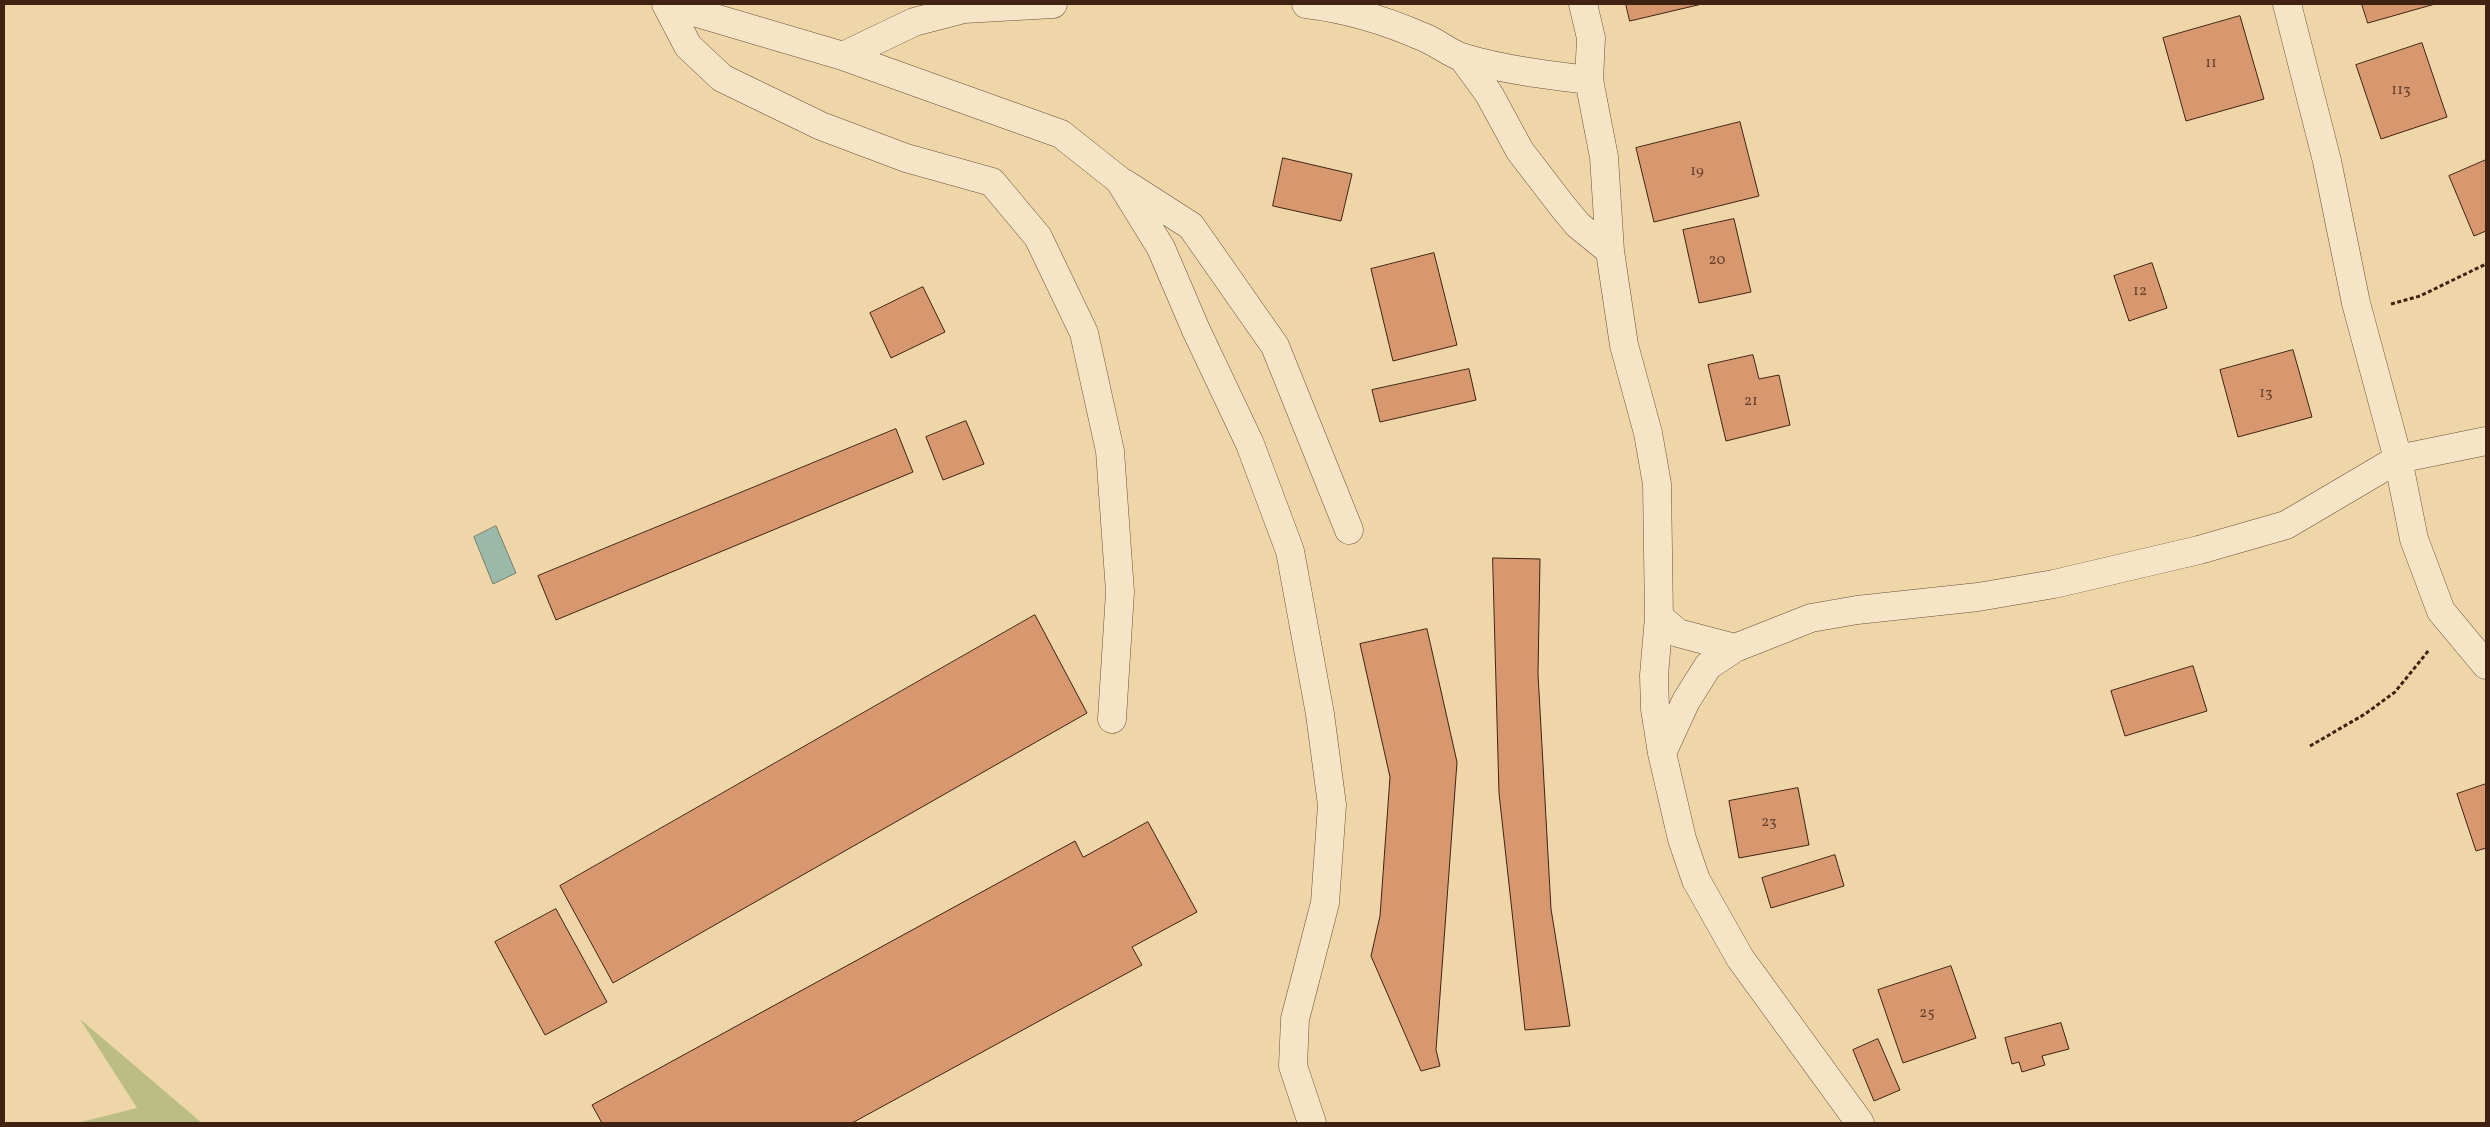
<!DOCTYPE html>
<html>
<head>
<meta charset="utf-8">
<style>
	body { margin:0 }
	#map { position:relative; width:2490px; height:1127px; overflow:hidden; background:#efd6a8; font-family:Vollkorn,serif }
	canvas { display:block }
	.frame { position:absolute; inset:0; border:5px solid #402212; pointer-events:none }
</style>
</head>
<body>
<div id="map">
<canvas width="2490" height="1127"></canvas>
<div class="frame"></div>
</div>
<script>
const ctx = document.querySelector('canvas').getContext('2d');
ctx.lineJoin = 'round';
function fill(path, color) { ctx.fillStyle = color; ctx.fill(path, 'evenodd'); }
function trace(path, color, width, dash) { ctx.strokeStyle = color; ctx.lineWidth = width; ctx.lineCap = dash ? 'butt' : 'round'; ctx.setLineDash(dash || []); ctx.stroke(path); }
function drawText(font, color, halo, rows, align = 'center') {
  ctx.font = font + ' Vollkorn,serif'; ctx.lineWidth = 4.5; ctx.setLineDash([]); ctx.textBaseline = 'middle'; ctx.strokeStyle = halo; ctx.fillStyle = color; for (const [text, x, y, turn = 0] of rows) {
    ctx.save(); ctx.translate(x, y); ctx.rotate((+turn || 0) * Math.PI / 180); ctx.textAlign = isNaN(turn) ? turn : align; if (halo) ctx.strokeText(text, 0, 0); ctx.fillText(text, 0, 0); ctx.restore();
  }
}
fill(new Path2D(`
	M 80,1019 L 202,1123 L 77,1123 L 137,1108 Z`), '#bcbd85');
const water = new Path2D(`
	M 496,526 L 516,573 L 493,584 L 474,537 Z`);
fill(water, '#9ab9a9');
trace(water, '#767d6d', 1);
const building = new Path2D(`
	M 1626,4 L 1702,4 L 1630,21 Z
	M 2362,4 L 2435,4 L 2368,23 Z
	M 2240,16 L 2264,99 L 2186,121 L 2163,38 Z
	M 2422,43 L 2447,117 L 2381,139 L 2356,65 Z
	M 1740,122 L 1759,196 L 1654,222 L 1636,148 Z
	M 1283,158 L 1352,174 L 1341,221 L 1273,206 Z
	M 2486,160 L 2486,231 L 2474,236 L 2449,176 Z
	M 1734,219 L 1751,292 L 1699,303 L 1683,230 Z
	M 1434,253 L 1457,345 L 1393,361 L 1371,269 Z
	M 2152,263 L 2167,308 L 2129,321 L 2114,276 Z
	M 923,287 L 945,332 L 891,358 L 870,313 Z
	M 2293,350 L 2312,417 L 2238,437 L 2220,370 Z
	M 1753,355 L 1759,379 L 1779,375 L 1790,425 L 1726,441 L 1708,365 Z
	M 1469,369 L 1476,400 L 1380,422 L 1372,390 Z
	M 966,421 L 984,464 L 943,480 L 926,437 Z
	M 896,429 L 913,472 L 556,620 L 538,576 Z
	M 1493,558 L 1540,559 L 1538,674 L 1551,909 L 1570,1026 L 1525,1030 L 1499,793 Z
	M 1035,615 L 1087,713 L 613,983 L 560,886 Z
	M 1427,629 L 1457,762 L 1436,1050 L 1440,1066 L 1421,1071 L 1371,956 L 1380,916 L 1390,777 L 1360,644 Z
	M 2193,666 L 2207,711 L 2125,736 L 2111,691 Z
	M 2486,784 L 2486,848 L 2476,851 L 2457,794 Z
	M 1798,788 L 1809,845 L 1739,858 L 1729,801 Z
	M 1148,822 L 1197,912 L 1132,947 L 1142,965 L 852,1123 L 602,1123 L 592,1105 L 1075,841 L 1083,857 Z
	M 1835,855 L 1844,886 L 1771,908 L 1762,878 Z
	M 556,909 L 607,1002 L 545,1035 L 495,942 Z
	M 1951,966 L 1976,1038 L 1903,1063 L 1878,990 Z
	M 2061,1023 L 2069,1049 L 2042,1056 L 2045,1065 L 2022,1072 L 2019,1062 L 2012,1064 L 2005,1038 Z
	M 1878,1039 L 1900,1090 L 1874,1101 L 1853,1050 Z`);
fill(building, '#d79870');
trace(building, '#402212', 1);
const minor = new Path2D(`
	M 666,4 L 688,46 L 722,78 L 821,126 L 906,158 L 992,182 L 1038,237 L 1084,333 L 1110,451 L 1120,592 L 1112,719
	M 667,4 L 843,56 L 1061,134 L 1119,180 L 1161,248 L 1196,330 L 1250,444 L 1290,551 L 1320,714 L 1332,805 L 1325,903 L 1295,1019 L 1293,1066 L 1312,1123
	M 1306,4 C 1347,9 1385,20 1423,37 C 1437,42 1450,54 1464,58 C 1505,70 1547,75 1589,80
	M 1583,4 L 1591,38 L 1589,80 L 1604,157 L 1610,251 L 1624,345 L 1648,433 L 1657,484 L 1659,617 L 1678,633 L 1735,648
	M 2287,4 L 2327,161 L 2356,303 L 2398,459 L 2414,539 L 2441,611 L 2486,665
	M 843,56 L 914,22 L 964,9 L 1053,4
	M 1462,57 L 1489,94 L 1520,151 L 1563,207 L 1578,225 L 1610,251
	M 1124,183 L 1191,226 L 1275,346 L 1349,530
	M 1659,617 L 1654,675 L 1655,709 L 1662,753
	M 1860,1123 L 1740,958 L 1696,880 L 1682,839 L 1662,753 L 1686,701 L 1708,666 L 1735,648 L 1811,618 L 1857,610 L 1978,597 L 2054,584 L 2199,550 L 2286,525 L 2398,459 L 2486,441`);
trace(minor, '#6c4f38', 29);
trace(new Path2D(`
	M 2391,304 L 2420,296 L 2486,264
	M 2310,746 L 2365,714 L 2395,692 L 2429,650`), '#402212', 3, [4, 2.5]);
trace(minor, '#f5e4c6', 28);
drawText('15px', '#66402a', null, [
	["11",2211,64],
	["113",2401,91],
	["19",1697,172],
	["20",1717,261],
	["12",2140,292],
	["13",2266,394],
	["21",1751,402],
	["23",1769,823],
	["25",1927,1014]
]);
</script>
</body>
</html>
